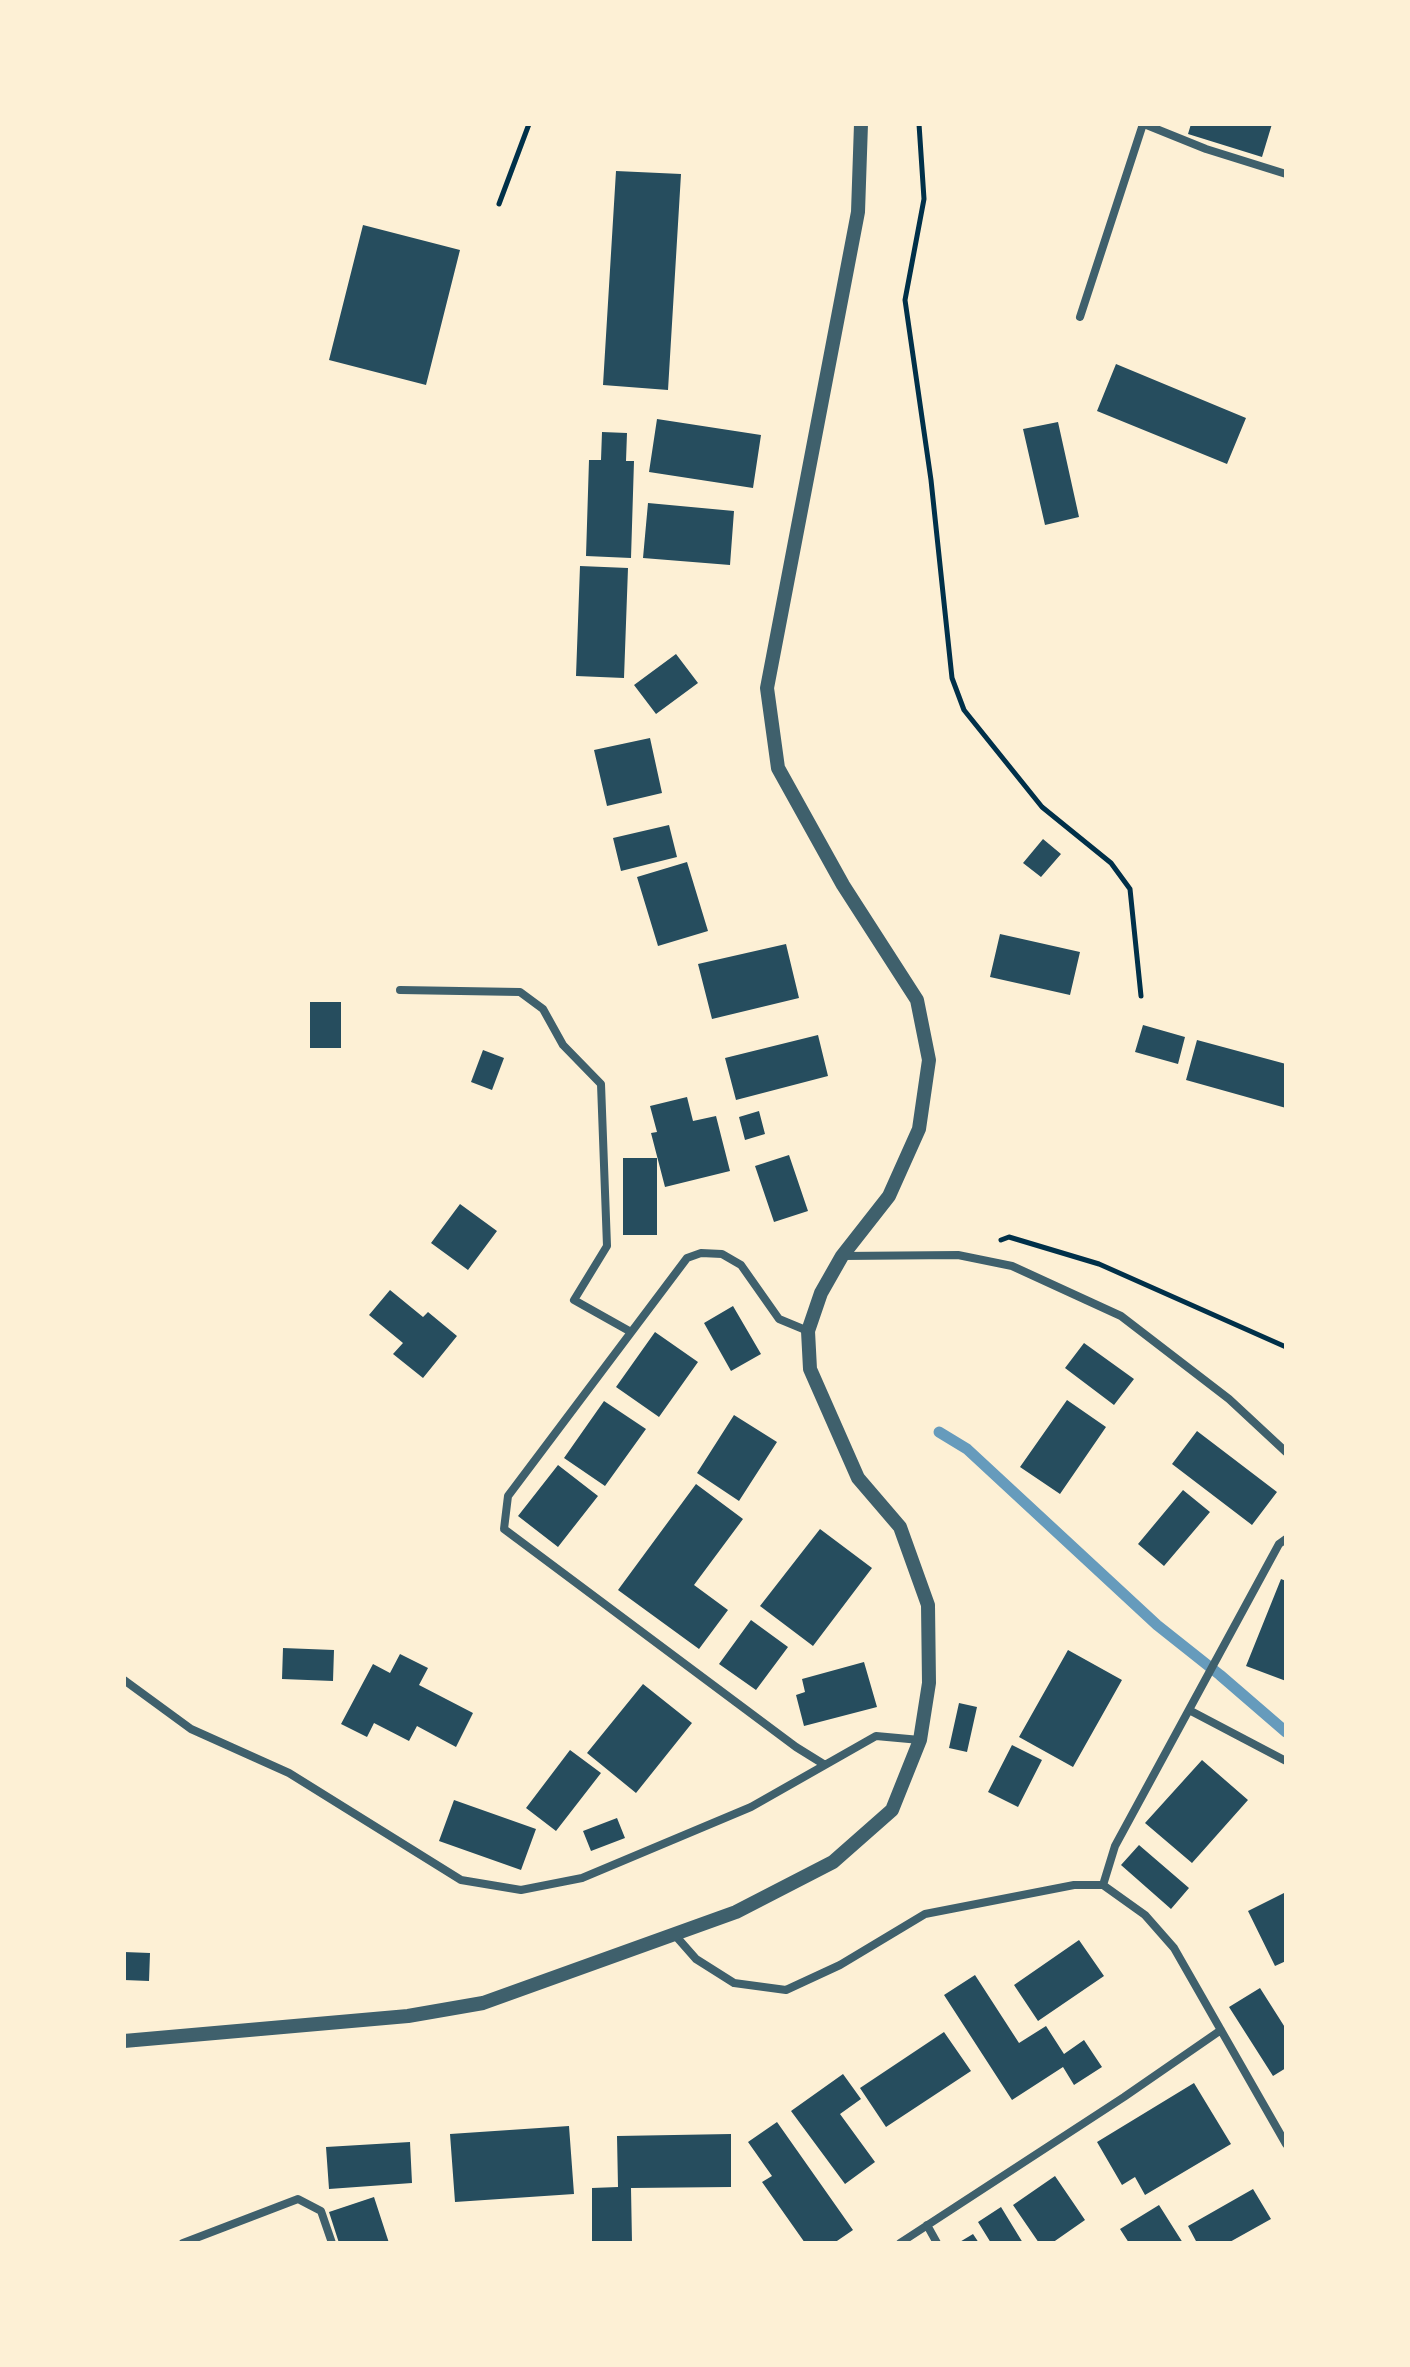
<!DOCTYPE html>
<html>
<head>
<meta charset="utf-8">
<style>
	body { margin:0 }
	#map { position:relative; width:1410px; height:2367px; overflow:hidden; background:#fdf0d5; font-family:Overpass,sans-serif }
	canvas { display:block }
	.frame { position:absolute; inset:0; border:126px solid #fdf0d5; pointer-events:none }
</style>
</head>
<body>
<div id="map">
<canvas width="1410" height="2367"></canvas>
<div class="frame"></div>
</div>
<script>
const ctx = document.querySelector('canvas').getContext('2d');
ctx.lineJoin = 'round';
function trace(path, color, width, dash) { ctx.strokeStyle = color; ctx.lineWidth = width; ctx.lineCap = dash ? 'butt' : 'round'; ctx.setLineDash(dash || []); ctx.stroke(path); }
function fill(path, color) { ctx.fillStyle = color; ctx.fill(path, 'evenodd'); }
trace(new Path2D(`
	M 939,1432 L 967,1449 L 1157,1625 L 1220,1675 L 1286,1732`), '#669bbc', 11);
fill(new Path2D(`
	M 1191,124 L 1272,124 L 1262,157 L 1188,134 Z
	M 616,171 L 681,174 L 668,390 L 603,385 Z
	M 363,225 L 460,250 L 426,385 L 329,360 Z
	M 1116,364 L 1246,418 L 1227,464 L 1097,411 Z
	M 657,419 L 761,435 L 753,488 L 649,472 Z
	M 1058,422 L 1079,517 L 1045,525 L 1023,429 Z
	M 602,432 L 627,433 L 626,461 L 634,461 L 631,558 L 586,556 L 589,460 L 601,460 Z
	M 648,503 L 734,511 L 730,565 L 643,558 Z
	M 580,566 L 628,568 L 624,678 L 576,676 Z
	M 676,654 L 698,683 L 656,714 L 634,685 Z
	M 650,738 L 662,793 L 607,806 L 594,750 Z
	M 669,825 L 677,857 L 621,871 L 613,838 Z
	M 1043,839 L 1061,854 L 1041,877 L 1023,863 Z
	M 687,862 L 708,931 L 658,946 L 637,877 Z
	M 1000,934 L 1080,952 L 1070,995 L 990,977 Z
	M 786,944 L 799,998 L 712,1019 L 698,964 Z
	M 310,1002 L 341,1002 L 341,1048 L 310,1048 Z
	M 1143,1025 L 1185,1037 L 1178,1064 L 1135,1052 Z
	M 818,1035 L 828,1076 L 736,1100 L 725,1058 Z
	M 1197,1040 L 1286,1064 L 1286,1108 L 1186,1080 Z
	M 483,1050 L 504,1058 L 492,1090 L 471,1082 Z
	M 687,1097 L 693,1121 L 716,1116 L 730,1171 L 665,1187 L 651,1133 L 657,1132 L 650,1106 Z
	M 759,1111 L 765,1134 L 745,1140 L 739,1117 Z
	M 789,1155 L 808,1211 L 774,1222 L 755,1166 Z
	M 623,1158 L 657,1158 L 657,1235 L 623,1235 Z
	M 460,1204 L 497,1231 L 468,1270 L 431,1243 Z
	M 390,1290 L 423,1317 L 428,1312 L 457,1336 L 423,1378 L 393,1354 L 403,1343 L 369,1315 Z
	M 733,1306 L 761,1354 L 731,1371 L 704,1323 Z
	M 655,1332 L 698,1362 L 659,1417 L 616,1387 Z
	M 1084,1343 L 1134,1379 L 1114,1405 L 1065,1368 Z
	M 1067,1400 L 1106,1427 L 1060,1494 L 1020,1467 Z
	M 604,1401 L 646,1429 L 605,1486 L 564,1458 Z
	M 734,1415 L 777,1442 L 739,1501 L 697,1473 Z
	M 1197,1431 L 1277,1492 L 1252,1525 L 1172,1464 Z
	M 558,1465 L 598,1496 L 558,1547 L 518,1516 Z
	M 696,1484 L 743,1519 L 694,1585 L 728,1610 L 699,1649 L 618,1590 Z
	M 1183,1490 L 1210,1512 L 1164,1566 L 1138,1544 Z
	M 820,1529 L 872,1568 L 813,1646 L 760,1606 Z
	M 1281,1579 L 1286,1581 L 1286,1681 L 1246,1666 Z
	M 751,1620 L 788,1647 L 756,1690 L 719,1664 Z
	M 283,1648 L 334,1650 L 333,1681 L 282,1679 Z
	M 1068,1650 L 1122,1680 L 1073,1767 L 1019,1737 Z
	M 400,1654 L 428,1668 L 419,1685 L 473,1713 L 456,1747 L 417,1726 L 409,1741 L 374,1723 L 367,1737 L 341,1724 L 373,1664 L 390,1673 Z
	M 864,1662 L 877,1707 L 804,1726 L 796,1695 L 805,1692 L 802,1679 Z
	M 643,1684 L 692,1723 L 636,1793 L 587,1753 Z
	M 959,1703 L 977,1707 L 967,1752 L 949,1748 Z
	M 1012,1745 L 1042,1760 L 1018,1807 L 988,1792 Z
	M 570,1750 L 601,1773 L 556,1831 L 526,1808 Z
	M 1202,1760 L 1248,1800 L 1192,1863 L 1145,1823 Z
	M 454,1800 L 536,1829 L 521,1870 L 439,1841 Z
	M 617,1818 L 625,1838 L 591,1851 L 583,1831 Z
	M 1139,1845 L 1189,1888 L 1171,1909 L 1121,1865 Z
	M 1286,1892 L 1286,1961 L 1275,1966 L 1248,1911 Z
	M 1079,1940 L 1104,1976 L 1038,2021 L 1014,1985 Z
	M 124,1952 L 150,1953 L 149,1981 L 124,1980 Z
	M 975,1975 L 1019,2043 L 1046,2026 L 1064,2054 L 1084,2040 L 1102,2067 L 1074,2085 L 1063,2067 L 1012,2100 L 944,1995 Z
	M 1260,1988 L 1286,2029 L 1286,2068 L 1273,2076 L 1229,2007 Z
	M 944,2032 L 971,2071 L 886,2127 L 860,2088 Z
	M 843,2074 L 861,2099 L 840,2114 L 875,2162 L 845,2184 L 791,2111 Z
	M 1194,2083 L 1231,2144 L 1145,2195 L 1135,2177 L 1122,2185 L 1097,2142 Z
	M 777,2122 L 853,2230 L 834,2243 L 805,2243 L 762,2182 L 772,2176 L 748,2142 Z
	M 569,2126 L 574,2194 L 455,2202 L 450,2134 Z
	M 731,2134 L 731,2187 L 631,2188 L 632,2243 L 592,2243 L 592,2188 L 618,2187 L 617,2136 Z
	M 410,2142 L 412,2183 L 329,2189 L 326,2147 Z
	M 1055,2176 L 1085,2220 L 1052,2243 L 1039,2243 L 1013,2205 Z
	M 1253,2189 L 1271,2219 L 1228,2243 L 1197,2243 L 1188,2226 Z
	M 374,2197 L 389,2243 L 339,2243 L 329,2212 Z
	M 1159,2205 L 1183,2243 L 1129,2243 L 1120,2229 Z
	M 1001,2207 L 1023,2243 L 991,2243 L 978,2222 Z
	M 973,2234 L 979,2243 L 958,2243 Z`), '#264d5e');
trace(new Path2D(`
	M 919,124 L 924,199 L 905,300 L 931,480 L 952,678 L 964,710 L 1042,807 L 1111,863 L 1130,889 L 1141,996
	M 499,204 L 529,124
	M 1001,1240 L 1009,1237 L 1099,1264 L 1286,1347`), '#003049', 5);
trace(new Path2D(`
	M 1144,124 L 1206,149 L 1286,174
	M 1080,317 L 1143,124
	M 400,990 L 520,992 L 543,1009 L 563,1045 L 601,1084 L 607,1246 L 574,1300 L 631,1332
	M 842,1256 L 958,1255 L 1012,1266 L 1121,1316 L 1229,1399 L 1286,1452
	M 808,1331 L 779,1319 L 741,1265 L 722,1254 L 701,1253 L 687,1258 L 508,1496 L 504,1529 L 796,1747 L 825,1765
	M 124,1680 L 191,1729 L 289,1773 L 461,1880 L 521,1890 L 582,1878 L 751,1807 L 876,1736 L 920,1740
	M 1189,1710 L 1286,1761
	M 1103,1885 L 1115,1846 L 1279,1544 L 1286,1539
	M 674,1934 L 696,1959 L 734,1983 L 786,1990 L 840,1965 L 925,1914 L 1074,1885 L 1103,1885 L 1145,1915 L 1174,1948 L 1286,2144
	M 927,2225 L 937,2243
	M 183,2243 L 298,2199 L 321,2211 L 332,2243
	M 900,2243 L 1124,2097 L 1221,2030`), '#3f606c', 8);
trace(new Path2D(`
	M 124,2041 L 408,2016 L 483,2003 L 736,1912 L 833,1862 L 892,1810 L 920,1740 L 929,1683 L 928,1605 L 900,1527 L 858,1478 L 810,1369 L 808,1331 L 821,1293 L 842,1256 L 889,1196 L 919,1129 L 929,1060 L 917,1000 L 843,885 L 778,768 L 767,688 L 858,212 L 861,124`), '#3f606c', 14);
</script>
</body>
</html>
